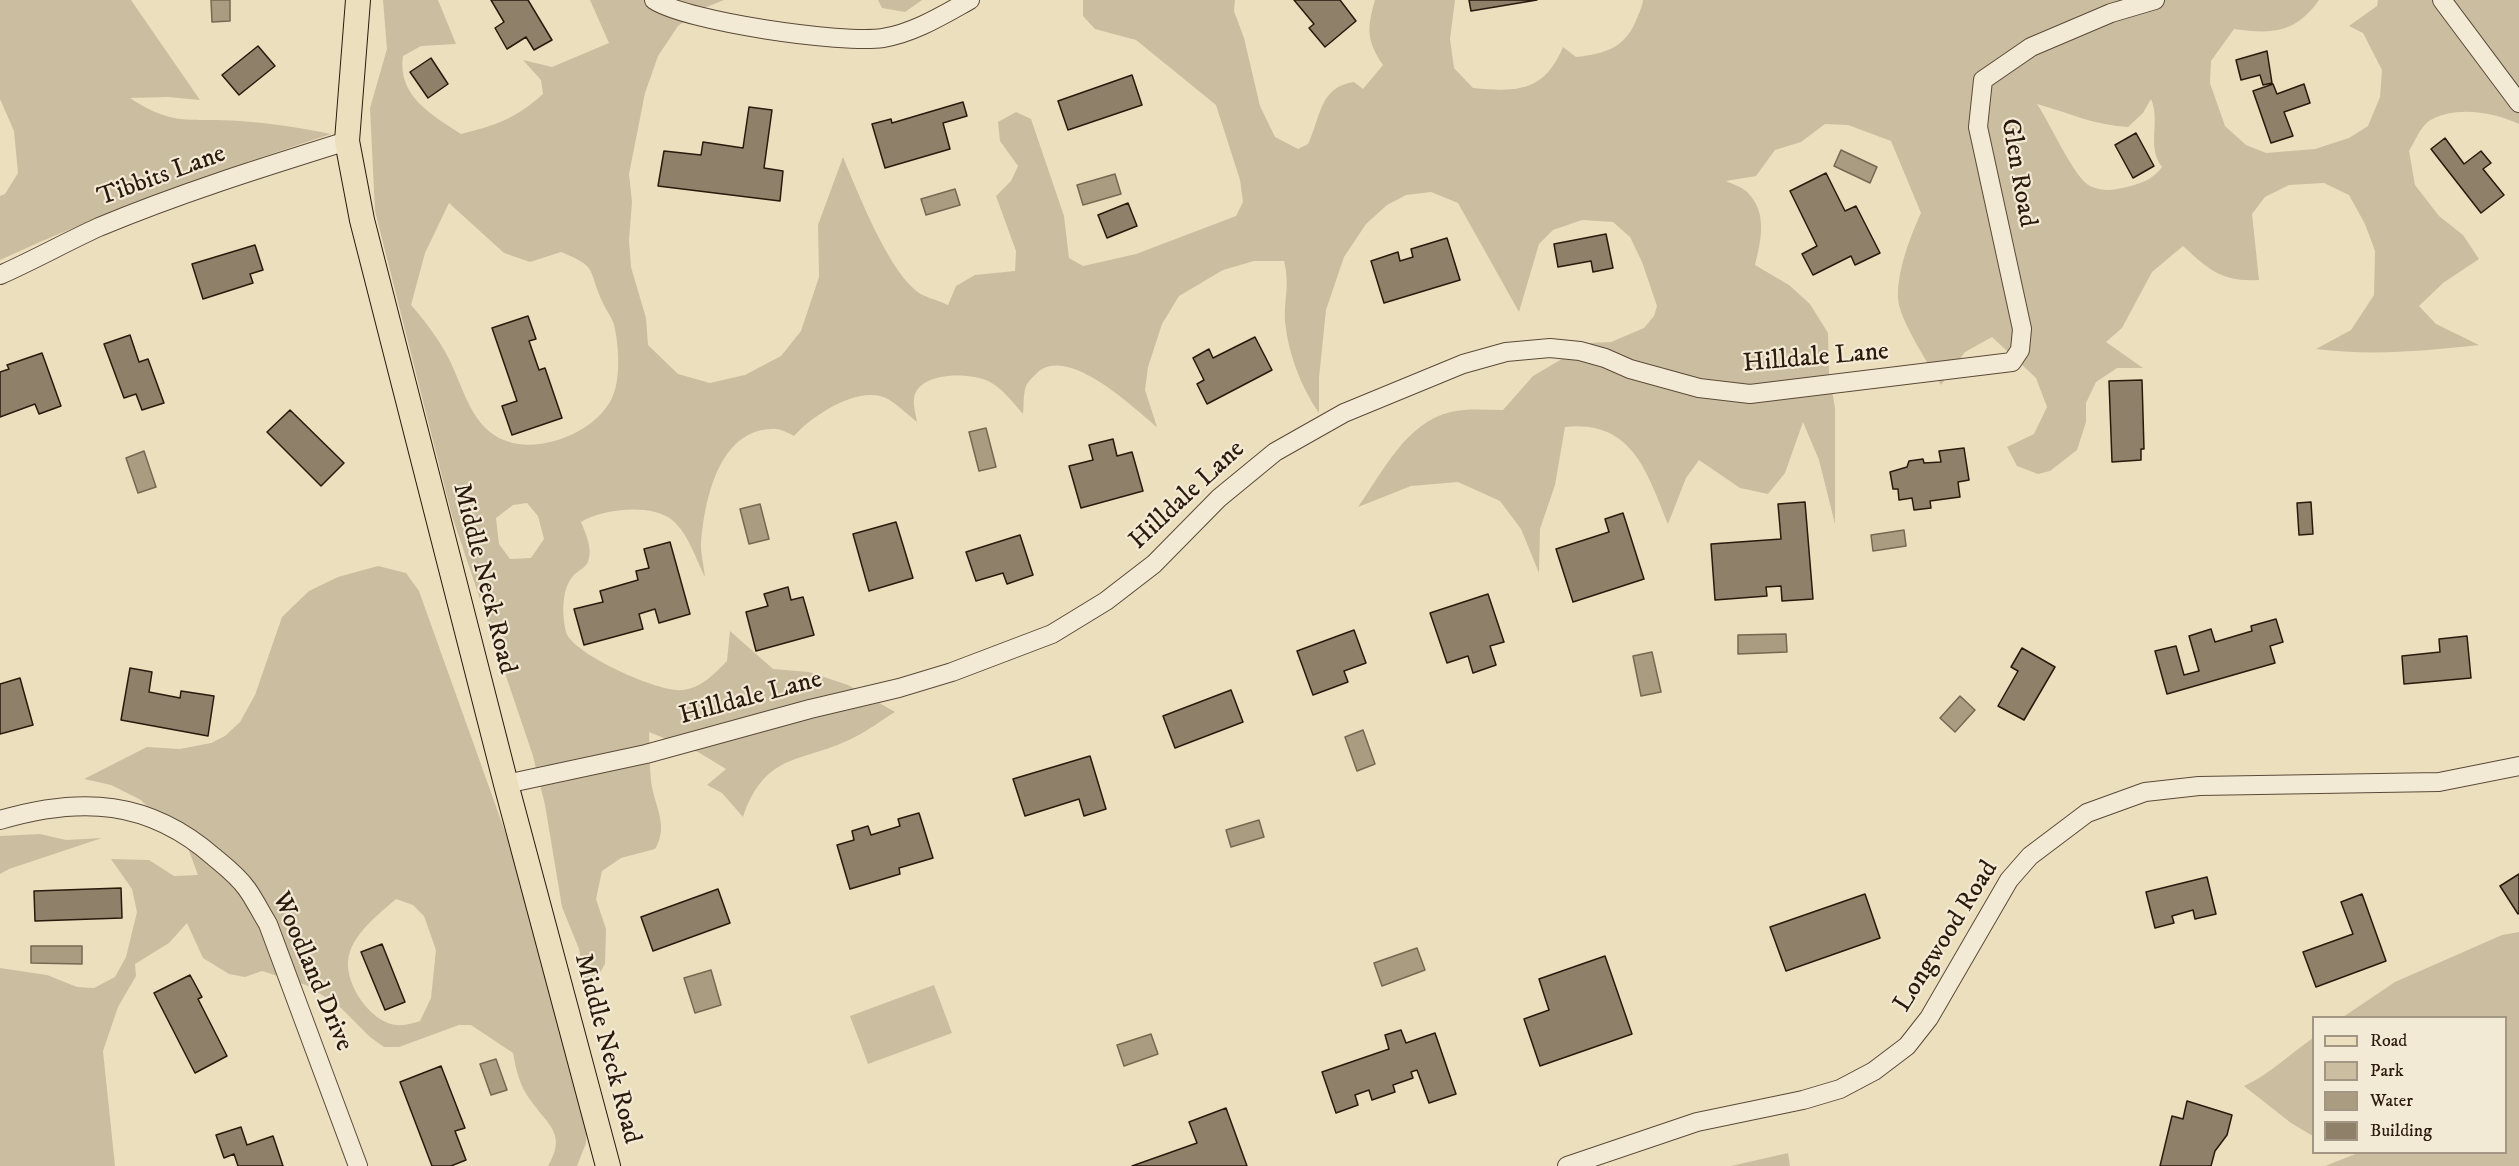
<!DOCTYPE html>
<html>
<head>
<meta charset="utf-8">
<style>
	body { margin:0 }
	#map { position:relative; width:2519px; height:1166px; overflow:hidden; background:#ecdfbe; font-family:"IM FELL DW Pica",serif }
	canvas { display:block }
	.legend { position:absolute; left:2312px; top:1016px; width:195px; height:138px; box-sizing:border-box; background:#f3ead5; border:2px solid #a39685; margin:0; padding:8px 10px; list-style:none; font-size:18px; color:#2a190c }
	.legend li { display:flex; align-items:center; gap:12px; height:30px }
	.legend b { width:30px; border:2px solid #a39685 }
</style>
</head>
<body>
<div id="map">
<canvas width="2519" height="1166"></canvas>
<ul class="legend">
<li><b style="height:8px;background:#ecdfbe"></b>Road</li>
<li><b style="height:16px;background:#cbbda0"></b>Park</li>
<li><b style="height:16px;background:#aa9c81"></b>Water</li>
<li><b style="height:16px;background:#8f8069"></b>Building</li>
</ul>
</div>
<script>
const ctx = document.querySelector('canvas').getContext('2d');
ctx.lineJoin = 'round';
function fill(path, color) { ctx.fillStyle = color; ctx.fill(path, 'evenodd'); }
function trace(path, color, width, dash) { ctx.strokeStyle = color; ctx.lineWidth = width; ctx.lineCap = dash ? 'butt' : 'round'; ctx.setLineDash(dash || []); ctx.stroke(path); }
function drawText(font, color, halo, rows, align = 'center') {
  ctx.font = font + ' "IM FELL DW Pica",serif'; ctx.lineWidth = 4.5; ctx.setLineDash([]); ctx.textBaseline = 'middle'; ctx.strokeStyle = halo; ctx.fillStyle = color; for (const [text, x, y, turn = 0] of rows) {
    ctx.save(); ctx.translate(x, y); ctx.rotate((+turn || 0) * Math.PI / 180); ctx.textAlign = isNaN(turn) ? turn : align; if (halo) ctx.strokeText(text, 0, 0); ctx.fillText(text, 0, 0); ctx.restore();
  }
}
fill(new Path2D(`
	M 0,0 L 131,0 L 200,100 L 168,97 L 130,98 C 175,128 191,117 240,121 C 271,123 301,128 331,134 C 218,171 108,210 0,260 L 0,196 L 5,194 L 18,173 L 14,131 L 0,99 Z
	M 383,0 L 438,0 L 456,44 L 421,46 L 403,56 C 397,96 432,115 461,134 C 497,125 515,119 543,94 L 541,80 L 523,60 L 552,67 L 609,43 L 590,0 L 724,0 L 704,8 L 678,26 L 658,56 L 645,93 L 629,174 L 632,202 L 629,240 L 631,267 L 646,318 L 648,345 L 678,374 L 710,383 L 745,375 L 781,356 L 801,331 L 819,277 L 818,225 L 843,157 C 858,193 886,264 914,289 C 922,297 938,300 948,305 L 956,286 L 975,275 L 1015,271 L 1016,251 L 996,196 L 1011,181 L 1018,166 L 1000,141 L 998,122 L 1016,112 L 1031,119 L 1064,216 L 1069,258 L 1083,266 L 1136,254 L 1236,216 L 1243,202 L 1240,180 L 1216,105 L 1136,40 L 1095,29 L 1083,16 L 1083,0 L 1235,0 L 1234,11 L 1244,38 L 1260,106 L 1275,137 L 1298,149 L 1308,144 C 1321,117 1319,87 1354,82 L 1363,89 L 1383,65 C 1366,40 1367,28 1375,0 L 1455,0 L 1450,39 L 1454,68 L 1473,88 C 1518,92 1544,92 1563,47 L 1576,57 C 1603,54 1623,49 1635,23 C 1638,15 1642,8 1643,0 L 2319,0 C 2295,34 2271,34 2234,29 L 2211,61 L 2210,83 L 2225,126 L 2246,145 L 2266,153 L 2315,149 L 2349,138 L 2368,126 L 2380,97 L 2382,70 L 2363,33 L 2349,26 L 2377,6 L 2378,0 L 2519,0 L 2519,124 C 2494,112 2454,105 2429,121 C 2421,126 2414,143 2409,151 L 2415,185 L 2439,216 L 2463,235 L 2479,259 L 2443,283 L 2419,306 L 2436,324 L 2479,345 C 2424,351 2372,356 2316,349 L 2351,330 L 2374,295 L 2375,251 L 2365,224 L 2349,195 L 2324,183 L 2289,185 L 2265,197 L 2252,214 L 2259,280 C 2222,282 2209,270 2183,246 L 2152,272 L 2122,328 L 2106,342 L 2143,368 L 2117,368 L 2096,382 L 2086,403 L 2086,422 L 2077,450 L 2050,471 L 2038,474 L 2017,466 L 2007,447 L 2034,434 L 2047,407 L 2036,378 L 1992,337 L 1965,352 L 1941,385 C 1930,366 1898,318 1898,298 C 1897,271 1910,237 1921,213 L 1891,141 L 1848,125 L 1825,124 L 1801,142 L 1775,150 L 1756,176 L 1726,181 C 1732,184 1742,187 1747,192 C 1768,212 1761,241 1755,265 L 1789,285 L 1810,304 L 1828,333 L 1829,372 L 1835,408 L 1835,524 L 1819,460 L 1803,422 L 1785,473 L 1768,494 L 1740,488 L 1699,460 L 1686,478 L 1668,524 C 1647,473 1633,420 1565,427 L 1555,485 L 1540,529 L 1539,573 L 1521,529 L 1500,501 L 1458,482 L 1411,486 L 1358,507 C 1383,472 1406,422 1451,412 C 1468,408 1486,410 1503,410 L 1533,376 L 1589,343 L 1611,342 L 1644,328 L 1654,316 L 1657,306 L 1642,262 L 1630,237 L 1613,222 L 1582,220 L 1553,230 L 1539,244 L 1519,312 L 1458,203 L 1431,192 L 1406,195 L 1387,205 L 1366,224 L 1344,257 L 1326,310 L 1319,378 L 1319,413 C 1301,387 1288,353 1285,321 C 1284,298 1290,286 1284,261 L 1254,261 L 1223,270 L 1179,296 L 1162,324 L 1148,367 L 1145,390 L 1157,427 C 1133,407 1064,341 1035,375 C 1032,378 1027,383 1026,386 C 1023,394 1024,406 1023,414 C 1014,404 1003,389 990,382 C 972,372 917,371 914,399 C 913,406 916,415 917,422 C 908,415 898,405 888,399 C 860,384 813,415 794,436 C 788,433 779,428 772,429 C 718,430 704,502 701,545 C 701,555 704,567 705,577 C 696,559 688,533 672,520 C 651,503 602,509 581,522 C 586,534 593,549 588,562 C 585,568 579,570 574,575 C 561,588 562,615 566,632 C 572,654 660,693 682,690 C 702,688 714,674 727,661 L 730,631 L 773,669 L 809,672 L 848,685 L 895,712 C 882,720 869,730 855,737 C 803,764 766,750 743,817 L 722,793 L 707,785 L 726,769 L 698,752 L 649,732 C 650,748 649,764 651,780 C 653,804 670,825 655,849 L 621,858 L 602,871 L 596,899 L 606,929 L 605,964 L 587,995 L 579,949 L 562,907 L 545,805 L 533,756 L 452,516 L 375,211 L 370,108 L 387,49 ZM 2151,99 C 2161,122 2146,146 2162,167 C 2152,180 2142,183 2127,187 C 2114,190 2103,192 2090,186 C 2074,178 2049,121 2037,104 C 2066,112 2097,126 2128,127 L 2143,113 ZM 449,203 L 504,253 L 530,262 L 561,252 C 598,267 588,269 602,301 C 605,309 612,317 614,325 C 619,345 621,379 612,398 C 594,436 525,461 490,432 C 468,414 461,382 448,357 C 438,338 425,321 411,305 L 425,253 ZM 527,503 L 538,516 L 544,539 L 531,558 L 510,559 L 499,544 L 496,518 L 513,505 Z
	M 878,0 L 922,0 L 905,12 L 882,8 Z
	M 378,566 L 406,573 L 419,591 L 518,868 L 587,1120 L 586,1143 L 577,1166 L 548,1166 C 567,1134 548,1125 531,1101 C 520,1087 516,1070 513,1053 L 471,1025 L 459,1025 L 399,1047 L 384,1047 L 370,1037 L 338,1005 L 306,985 L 262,971 L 245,977 L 229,974 L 203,958 L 187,923 L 169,943 L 135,964 L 136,976 L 118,1007 L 103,1051 L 115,1166 L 0,1166 L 0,968 L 47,975 L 77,987 L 94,988 L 115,977 L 126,957 L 137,912 L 132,889 L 111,859 L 149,860 L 174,876 L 198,875 L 188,848 L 141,800 L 111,785 L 84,779 L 147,747 L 180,749 L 211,743 L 225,736 L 240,722 L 255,695 L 282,617 L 309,591 L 338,577 ZM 396,899 L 413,905 L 424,916 L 436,950 L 431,998 L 420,1021 C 413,1023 405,1026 397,1025 C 370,1023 342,981 349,955 C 355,932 379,914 396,899 Z
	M 40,834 L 66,840 L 102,838 L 9,869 L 0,874 L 0,836 Z
	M 2519,932 L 2519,1166 L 2325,1166 L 2358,1153 L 2506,1152 L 2506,1018 L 2343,1017 L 2395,982 L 2502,935 Z
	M 934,985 L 952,1033 L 868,1064 L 850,1016 Z
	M 2313,1038 L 2313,1136 L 2291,1123 L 2244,1086 C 2270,1074 2290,1054 2313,1038 Z
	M 1788,1153 L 1790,1166 L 1731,1166 Z`), '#cbbda0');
const water = new Path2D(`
	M 211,0 L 230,0 L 230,21 L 212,22 Z
	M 1841,150 L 1877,167 L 1870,183 L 1834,166 Z
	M 1115,174 L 1121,194 L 1083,205 L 1077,185 Z
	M 955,189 L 960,205 L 926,215 L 921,199 Z
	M 986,428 L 996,467 L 979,471 L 969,432 Z
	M 144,451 L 156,487 L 138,493 L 126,458 Z
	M 760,504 L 769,539 L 749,544 L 740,509 Z
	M 1904,530 L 1906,546 L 1873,551 L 1871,535 Z
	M 1786,634 L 1787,652 L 1738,654 L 1738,635 Z
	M 1652,652 L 1661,692 L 1641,696 L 1633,656 Z
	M 1960,696 L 1975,710 L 1955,732 L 1940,718 Z
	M 1363,730 L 1375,764 L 1357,771 L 1345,737 Z
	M 1259,820 L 1264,837 L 1231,847 L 1226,830 Z
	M 31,946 L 82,946 L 82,964 L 31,963 Z
	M 1417,948 L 1425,970 L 1382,986 L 1374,963 Z
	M 711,970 L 721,1005 L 695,1013 L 684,978 Z
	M 1151,1034 L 1158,1054 L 1124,1066 L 1117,1045 Z
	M 496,1059 L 507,1090 L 491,1095 L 480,1064 Z`);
fill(water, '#aa9c81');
trace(water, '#776852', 1.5);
const building = new Path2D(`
	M 491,0 L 528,0 L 552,40 L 534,50 L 526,37 L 507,49 L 495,28 L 504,22 Z
	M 1294,0 L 1340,0 L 1356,21 L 1325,47 L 1309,28 L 1314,24 Z
	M 1469,0 L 1537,0 L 1471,11 Z
	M 258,46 L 275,66 L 239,95 L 222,75 Z
	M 2267,51 L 2272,83 L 2263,85 L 2260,75 L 2241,80 L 2236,60 Z
	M 431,58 L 448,84 L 428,98 L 410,72 Z
	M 1132,75 L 1142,105 L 1068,130 L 1058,101 Z
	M 2273,84 L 2277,94 L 2304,84 L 2310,103 L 2284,112 L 2293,136 L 2271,143 L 2253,91 Z
	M 963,102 L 967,116 L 943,123 L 950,149 L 885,168 L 872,124 L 891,119 L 892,123 Z
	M 749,107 L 772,110 L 764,168 L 783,171 L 780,201 L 658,186 L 664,151 L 701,155 L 703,142 L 743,148 Z
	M 2136,133 L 2154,166 L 2133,178 L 2115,145 Z
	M 2445,138 L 2464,164 L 2481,151 L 2491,163 L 2483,169 L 2504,195 L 2481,213 L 2431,149 Z
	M 1826,173 L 1845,211 L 1856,206 L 1880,253 L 1855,265 L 1851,256 L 1813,275 L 1802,254 L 1817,246 L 1790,191 Z
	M 1128,203 L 1137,226 L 1107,238 L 1098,215 Z
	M 1606,234 L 1613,268 L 1593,272 L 1591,261 L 1558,267 L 1554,244 Z
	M 1447,238 L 1460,280 L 1384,303 L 1371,261 L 1398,252 L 1400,261 L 1413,257 L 1411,249 Z
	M 255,245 L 263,270 L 250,274 L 253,283 L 203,299 L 192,264 Z
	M 528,316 L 536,339 L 529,341 L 539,370 L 545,368 L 562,418 L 512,435 L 502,406 L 517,401 L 492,328 Z
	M 130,335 L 139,362 L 148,359 L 164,403 L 142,410 L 136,394 L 124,398 L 104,344 Z
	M 1255,337 L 1272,370 L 1207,404 L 1197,384 L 1204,380 L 1193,358 L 1209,349 L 1213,358 Z
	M 42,353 L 61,406 L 39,414 L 35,404 L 0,417 L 0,372 L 9,369 L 7,365 Z
	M 2142,380 L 2144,449 L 2141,449 L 2141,460 L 2112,462 L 2109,381 Z
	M 290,410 L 344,463 L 321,486 L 267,432 Z
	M 1113,439 L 1117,456 L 1132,452 L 1143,491 L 1081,508 L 1069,466 L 1093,460 L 1089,445 Z
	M 1964,448 L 1969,480 L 1958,482 L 1960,497 L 1930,501 L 1931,508 L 1914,510 L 1912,498 L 1899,500 L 1898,489 L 1893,489 L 1890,472 L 1907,467 L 1909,461 L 1923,459 L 1924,463 L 1941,462 L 1939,451 Z
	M 1805,502 L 1813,599 L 1782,601 L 1781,586 L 1766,587 L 1767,596 L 1715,600 L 1711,544 L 1781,539 L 1778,504 Z
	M 2311,502 L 2313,534 L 2299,535 L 2297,503 Z
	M 1623,513 L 1644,579 L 1573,602 L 1556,549 L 1609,532 L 1605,519 Z
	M 896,522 L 913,578 L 869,591 L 853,534 Z
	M 1020,535 L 1033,575 L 1007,584 L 1003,573 L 976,581 L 966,552 Z
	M 670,542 L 690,614 L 659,623 L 655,609 L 639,614 L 643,629 L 584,645 L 574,609 L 603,602 L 600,591 L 638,580 L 636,571 L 649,568 L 644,549 Z
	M 788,587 L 791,600 L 803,597 L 814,635 L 756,651 L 746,612 L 768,606 L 764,594 Z
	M 1488,594 L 1504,642 L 1490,646 L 1496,665 L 1473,673 L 1468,656 L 1447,663 L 1430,613 Z
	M 2276,619 L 2283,642 L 2270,646 L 2275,663 L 2167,694 L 2155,651 L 2176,646 L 2184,675 L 2199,671 L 2189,636 L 2211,629 L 2215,642 L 2252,631 L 2251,626 Z
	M 1354,630 L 1366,663 L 1344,671 L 1348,682 L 1313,695 L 1297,651 Z
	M 2467,636 L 2471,678 L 2404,684 L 2402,656 L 2440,652 L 2439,639 Z
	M 2022,648 L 2055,667 L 2024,720 L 1998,706 L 2018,671 L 2011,667 Z
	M 130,668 L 152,672 L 149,692 L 180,698 L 181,691 L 214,696 L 208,736 L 121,720 Z
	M 20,678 L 33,725 L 0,734 L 0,684 Z
	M 1231,690 L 1243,722 L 1175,748 L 1163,716 Z
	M 1090,756 L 1106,809 L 1084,816 L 1079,799 L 1025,816 L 1013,779 Z
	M 919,813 L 933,858 L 899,868 L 900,874 L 850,889 L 837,845 L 854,840 L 852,831 L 868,826 L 871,835 L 900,826 L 898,819 Z
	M 2519,874 L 2519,913 L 2518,914 L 2500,886 Z
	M 2207,877 L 2216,914 L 2195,919 L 2193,910 L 2172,916 L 2174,923 L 2155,928 L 2146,892 Z
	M 121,888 L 122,918 L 35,921 L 34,891 Z
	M 718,889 L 730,923 L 653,951 L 641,917 Z
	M 1865,894 L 1880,938 L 1786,971 L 1770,927 Z
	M 2362,894 L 2386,961 L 2316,987 L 2303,952 L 2353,934 L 2341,902 Z
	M 382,944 L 405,1002 L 385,1010 L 361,952 Z
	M 1605,956 L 1632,1034 L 1540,1066 L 1524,1019 L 1549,1010 L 1539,979 Z
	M 190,975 L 202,997 L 198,999 L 227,1056 L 195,1073 L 154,993 Z
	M 1401,1030 L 1406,1043 L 1435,1033 L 1456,1094 L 1429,1103 L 1417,1070 L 1411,1072 L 1413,1078 L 1393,1085 L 1395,1092 L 1372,1100 L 1369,1090 L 1355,1095 L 1358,1105 L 1336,1113 L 1322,1072 L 1389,1049 L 1385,1035 Z
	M 441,1066 L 465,1128 L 455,1131 L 466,1160 L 451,1166 L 432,1166 L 400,1082 Z
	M 2187,1101 L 2232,1115 L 2227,1135 L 2215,1151 L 2211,1166 L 2160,1166 L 2172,1116 L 2183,1119 Z
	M 1226,1108 L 1247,1166 L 1132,1166 L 1197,1143 L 1189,1122 Z
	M 241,1127 L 247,1145 L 273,1136 L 283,1166 L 238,1166 L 234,1154 L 224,1158 L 216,1135 Z`);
fill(building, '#8f8069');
trace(building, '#2a190c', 1.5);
const minor = new Path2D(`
	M 654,0 C 688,22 842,44 883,38 C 914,33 943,15 970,0
	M 2442,0 L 2519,103
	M 0,275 C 34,260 66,242 99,227 C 180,193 264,167 347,141
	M 506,784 L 646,754 L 810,709 L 899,688 L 952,672 L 1052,634 L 1106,601 L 1154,564 L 1219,498 L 1275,452 L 1344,413 L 1463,364 L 1506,352 L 1550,348 L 1580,351 L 1605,358 L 1630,369 L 1699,388 L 1750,394 L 2012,362 L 2020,350 L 2022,329 L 1978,127 L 1983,80 L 2031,47 L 2111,13 L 2155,0
	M 0,820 C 81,796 149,800 214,857 C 226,867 238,876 247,889 C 255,900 261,913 268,924 L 358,1166
	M 1567,1166 L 1697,1122 L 1803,1100 L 1840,1089 L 1874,1071 L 1907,1046 L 1929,1018 L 2009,880 L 2030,856 L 2087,813 L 2145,792 L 2199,786 L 2439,782 L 2519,766`);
const major = new Path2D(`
	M 358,0 L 347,141 L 362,220 L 506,784 L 608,1166`);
trace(minor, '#5a4a38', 20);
trace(major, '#2a190c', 26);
trace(minor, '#f3ead5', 18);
trace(major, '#ecdfbe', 24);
drawText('26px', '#2a190c', '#f3ead5', [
	["Glen Road",2017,173,80],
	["Tibbits Lane",162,177,-20],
	["Hilldale Lane",1816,359,-5],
	["Hilldale Lane",1188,496,-43],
	["Middle Neck Road",483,579,76],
	["Hilldale Lane",751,699,-15],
	["Longwood Road",1947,937,-58],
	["Woodland Drive",311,972,67],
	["Middle Neck Road",606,1049,75]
]);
</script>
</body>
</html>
